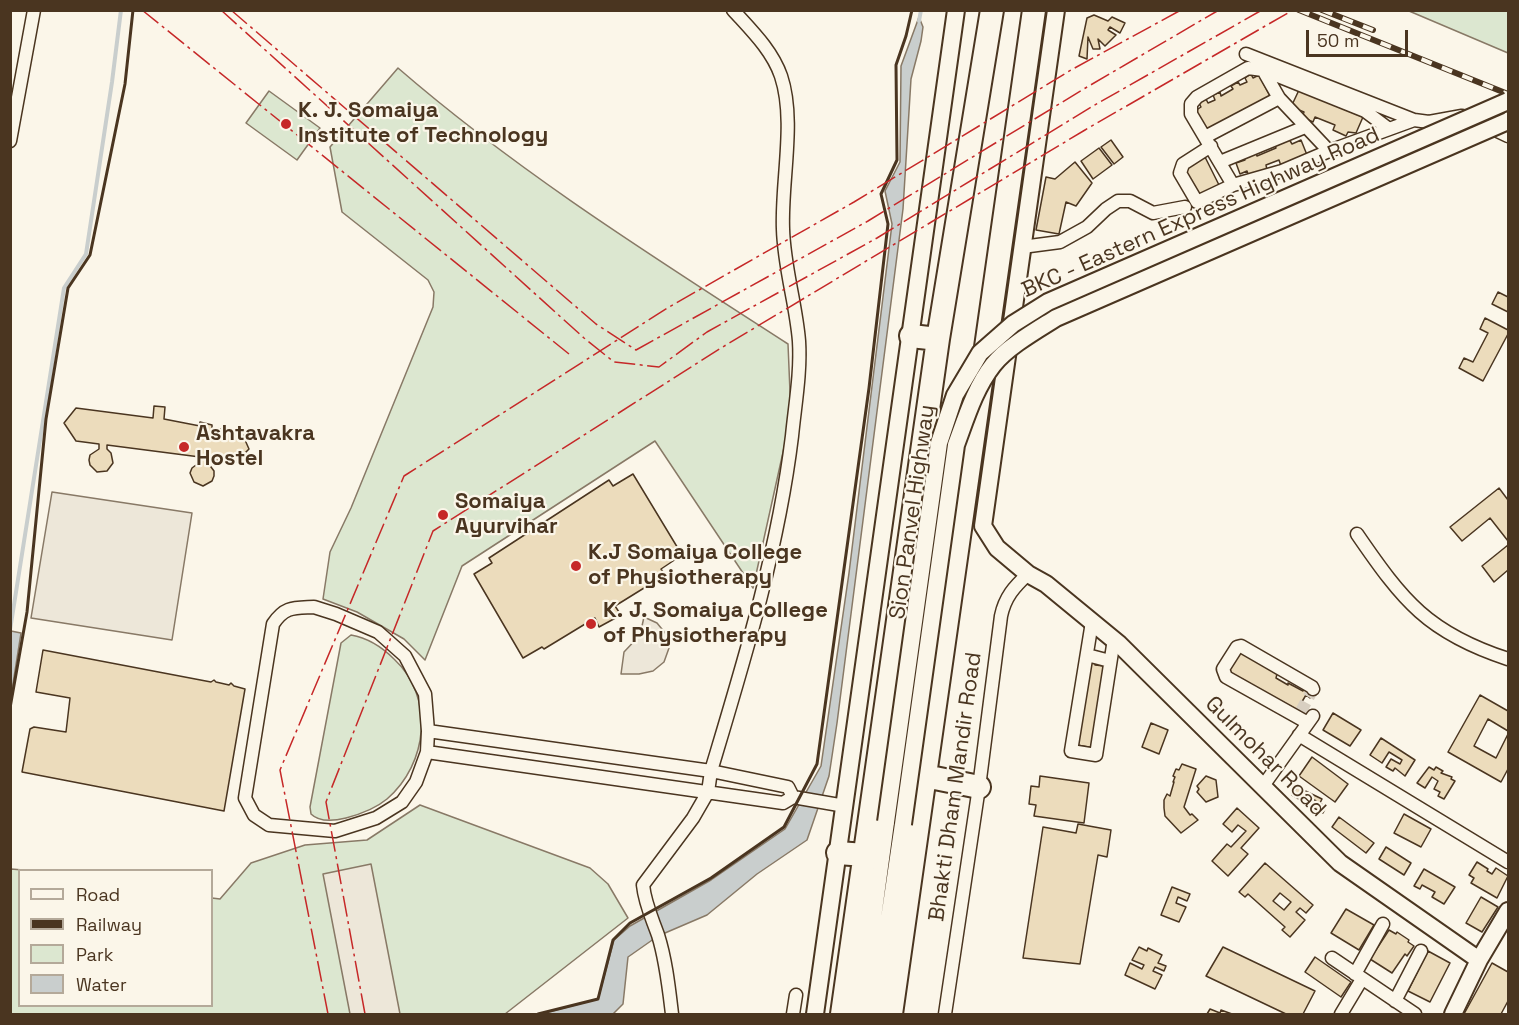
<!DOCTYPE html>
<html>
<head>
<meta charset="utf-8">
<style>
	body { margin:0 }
	#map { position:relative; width:1519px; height:1025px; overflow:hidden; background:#fbf6e9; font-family:"Space Grotesk",sans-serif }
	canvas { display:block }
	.frame { position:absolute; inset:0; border:12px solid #4a3520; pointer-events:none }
	.legend { position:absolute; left:18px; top:869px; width:195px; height:138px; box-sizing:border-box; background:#fbf6e9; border:2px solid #b4a999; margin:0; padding:8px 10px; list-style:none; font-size:18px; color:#4a3520 }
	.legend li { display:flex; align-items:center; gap:12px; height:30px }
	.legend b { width:30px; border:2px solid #b4a999 }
	.scale { position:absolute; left:1306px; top:30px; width:102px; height:27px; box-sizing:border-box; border:3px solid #4a3520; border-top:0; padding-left:8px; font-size:18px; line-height:21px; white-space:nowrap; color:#4a3520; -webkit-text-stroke:4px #fbf6e9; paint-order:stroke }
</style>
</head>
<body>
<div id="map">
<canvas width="1519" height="1025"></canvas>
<div class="frame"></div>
<ul class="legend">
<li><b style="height:8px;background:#fbf6e9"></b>Road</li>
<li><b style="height:8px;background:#4a3520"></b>Railway</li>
<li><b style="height:16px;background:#dce7d0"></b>Park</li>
<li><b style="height:16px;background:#c9cecd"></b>Water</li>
</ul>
<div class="scale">50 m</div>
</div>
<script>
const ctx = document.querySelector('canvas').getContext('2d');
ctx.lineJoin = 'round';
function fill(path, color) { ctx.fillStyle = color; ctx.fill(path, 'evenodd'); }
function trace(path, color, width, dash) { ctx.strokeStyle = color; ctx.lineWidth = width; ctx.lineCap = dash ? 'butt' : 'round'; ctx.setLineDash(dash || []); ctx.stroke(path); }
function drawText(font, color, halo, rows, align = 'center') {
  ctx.font = font + ' "Space Grotesk",sans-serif'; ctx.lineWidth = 4.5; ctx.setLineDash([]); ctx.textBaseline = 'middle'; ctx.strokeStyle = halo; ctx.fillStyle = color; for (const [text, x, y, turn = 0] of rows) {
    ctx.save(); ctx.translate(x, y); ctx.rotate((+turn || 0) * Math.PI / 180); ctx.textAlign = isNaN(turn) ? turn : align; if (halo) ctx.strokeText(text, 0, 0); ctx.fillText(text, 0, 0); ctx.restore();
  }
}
const green = new Path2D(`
	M 1409,11 L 1508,11 L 1508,53 Z
	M 398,68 C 518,172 655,258 788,344 L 791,416 L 753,588 L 655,441 L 462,566 L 425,660 L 404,639 L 357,612 L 323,599 L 330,552 L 351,508 L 433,307 L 434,292 L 428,280 L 342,212 L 330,147 Z
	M 269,91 L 320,128 L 297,160 L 246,123 Z
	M 351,635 C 368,638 382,647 394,659 C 435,697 428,764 387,799 C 375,809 361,814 346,818 C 334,821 319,822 311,814 L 310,807 L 341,643 Z
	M 420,805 L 590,868 L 608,884 L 628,918 L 505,1014 L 11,1014 L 11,869 L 23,870 L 20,870 L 20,1006 L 212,1006 L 212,898 L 220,899 L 251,863 L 305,845 L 367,840 Z`);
fill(green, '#dce7d0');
trace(green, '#887966', 1.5);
const parking = new Path2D(`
	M 52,492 L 192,513 L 172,640 L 31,618 Z
	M 644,617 L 657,623 L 666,634 L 669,648 L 664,662 L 653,671 L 639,674 L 621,674 L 624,652 L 640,635 Z
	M 371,864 L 400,1014 L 350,1014 L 323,874 Z`);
fill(parking, '#ede7d9');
trace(parking, '#887966', 1.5);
const water = new Path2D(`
	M 919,17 L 923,27 L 921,41 L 911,79 L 903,209 L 837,723 L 829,776 L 807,840 L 757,874 L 707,915 L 658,936 L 628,957 L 623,1004 L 613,1014 L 541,1014 L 598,999 L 614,940 L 630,926 L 711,880 L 785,829 L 821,766 L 849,573 L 892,224 L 885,191 L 900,162 L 901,66 Z
	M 11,631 L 21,633 L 11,696 L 10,631 Z`);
fill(water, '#c9cecd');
trace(water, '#887966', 1.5);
trace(new Path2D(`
	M 919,21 L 921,10
	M 10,630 L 64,288 L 86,254 L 112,82 L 121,10`), '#c9cecd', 4);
const building = new Path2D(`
	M 1094,15 L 1108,21 L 1112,17 L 1125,23 L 1120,33 L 1110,27 L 1108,30 L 1116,35 L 1105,46 L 1098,39 L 1100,49 L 1093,49 L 1088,37 L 1087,59 L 1079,56 L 1087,18 Z
	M 1251,74 L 1253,78 L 1259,75 L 1271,98 L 1206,132 L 1195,111 L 1201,107 L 1199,103 L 1206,99 L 1208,103 L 1215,100 L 1213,95 L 1220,92 L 1221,96 L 1233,89 L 1231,86 L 1238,82 L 1240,85 L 1247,82 L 1245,78 Z
	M 1299,90 L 1363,117 L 1356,133 L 1348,132 L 1346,136 L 1333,130 L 1335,125 L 1315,117 L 1313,122 L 1302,117 L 1304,112 L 1291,107 Z
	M 1289,139 L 1292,144 L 1301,140 L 1307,155 L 1281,166 L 1279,160 L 1266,165 L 1267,170 L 1249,177 L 1247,171 L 1240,174 L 1236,163 L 1245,160 L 1243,155 L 1255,150 L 1257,156 L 1276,148 L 1275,145 Z
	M 1111,140 L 1123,157 L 1114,164 L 1101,147 Z
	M 1099,148 L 1112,165 L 1093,179 L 1081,161 Z
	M 1205,157 L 1220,187 L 1197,198 L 1183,168 Z
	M 1075,162 L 1092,183 L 1076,206 L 1066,202 L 1059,234 L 1036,230 L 1046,177 L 1055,179 Z
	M 1498,292 L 1508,297 L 1508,312 L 1492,304 Z
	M 1485,318 L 1508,330 L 1508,334 L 1483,381 L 1459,368 L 1464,358 L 1473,362 L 1488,333 L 1480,329 Z
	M 154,406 L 165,407 L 164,419 L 200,426 L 200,422 L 212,425 L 212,428 L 241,431 L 249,449 L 235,463 L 208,459 L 208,463 L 214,471 L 214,476 L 212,481 L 203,486 L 194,482 L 190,473 L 192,468 L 200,462 L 200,457 L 107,445 L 107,449 L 111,453 L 113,463 L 107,471 L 97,472 L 90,465 L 89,460 L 90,455 L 99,449 L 99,444 L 76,441 L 64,423 L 76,408 L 153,418 Z
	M 633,474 L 682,555 L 661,569 L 665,575 L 615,606 L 621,615 L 599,627 L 595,618 L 544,649 L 542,647 L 523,658 L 474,574 L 492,563 L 489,558 L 609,480 L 613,486 Z
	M 1499,488 L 1508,500 L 1508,541 L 1490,518 L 1462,541 L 1450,527 Z
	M 1508,545 L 1508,570 L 1494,582 L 1482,566 Z
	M 43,650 L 211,682 L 214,680 L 216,682 L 229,685 L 231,683 L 234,686 L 245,689 L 224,811 L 22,772 L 30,729 L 34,727 L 66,732 L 70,698 L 36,692 Z
	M 1240,650 L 1277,674 L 1276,678 L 1288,685 L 1288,683 L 1303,691 L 1304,688 L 1313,691 L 1310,698 L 1306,695 L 1300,705 L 1304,707 L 1301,712 L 1228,672 Z
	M 1087,658 L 1095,659 L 1095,665 L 1104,666 L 1094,748 L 1077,745 Z
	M 1480,695 L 1508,711 L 1508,731 L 1488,719 L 1474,746 L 1496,758 L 1508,734 L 1508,769 L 1501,782 L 1448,752 Z
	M 1333,713 L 1361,730 L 1350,746 L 1323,730 Z
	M 1151,723 L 1168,730 L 1159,754 L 1142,747 Z
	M 1381,738 L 1415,760 L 1405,776 L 1395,768 L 1393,771 L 1386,767 L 1391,759 L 1400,764 L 1402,760 L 1389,752 L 1382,763 L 1370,755 Z
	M 1312,757 L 1348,784 L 1335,802 L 1299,776 Z
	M 1182,764 L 1196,769 L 1184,807 L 1190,815 L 1192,814 L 1198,820 L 1181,833 L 1165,816 L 1164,808 L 1164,800 L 1167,794 L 1170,796 L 1174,782 L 1173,782 L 1175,777 L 1173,776 L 1176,769 L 1179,770 Z
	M 1429,767 L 1434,770 L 1436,767 L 1443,771 L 1441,773 L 1452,777 L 1451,779 L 1455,781 L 1444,799 L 1438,796 L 1440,792 L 1434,789 L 1438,781 L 1432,777 L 1425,788 L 1417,783 Z
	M 1040,776 L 1089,783 L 1084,823 L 1034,816 L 1036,805 L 1029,804 L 1031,786 L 1039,787 Z
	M 1206,776 L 1216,780 L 1218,797 L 1206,802 L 1197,792 L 1199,789 L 1197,786 Z
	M 1297,787 L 1322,799 L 1320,803 L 1326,807 L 1323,813 L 1312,807 L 1316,801 L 1308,796 L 1304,802 L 1292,795 Z
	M 1237,808 L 1259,828 L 1241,848 L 1248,854 L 1228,876 L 1212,861 L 1227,844 L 1231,847 L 1246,831 L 1238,825 L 1232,832 L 1223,824 Z
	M 1404,814 L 1431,829 L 1421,847 L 1394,833 Z
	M 1339,817 L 1374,843 L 1366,853 L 1332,827 Z
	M 1078,824 L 1111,830 L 1107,857 L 1098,855 L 1080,964 L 1023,958 L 1043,827 L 1076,833 Z
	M 1386,847 L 1411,863 L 1404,875 L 1379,859 Z
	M 1477,862 L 1488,869 L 1487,871 L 1492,874 L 1496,868 L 1508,876 L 1497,898 L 1471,883 L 1474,878 L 1469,875 Z
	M 1265,863 L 1313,905 L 1306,913 L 1300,908 L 1296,912 L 1305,920 L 1290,937 L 1282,930 L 1285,927 L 1248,894 L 1245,897 L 1239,892 ZM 1280,893 L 1291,902 L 1284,910 L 1273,901 Z
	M 1424,869 L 1455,887 L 1444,904 L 1432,897 L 1435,892 L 1422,885 L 1420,889 L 1414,886 Z
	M 1172,887 L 1190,894 L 1187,901 L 1178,897 L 1176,903 L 1186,907 L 1179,922 L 1161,915 Z
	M 1481,897 L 1498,907 L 1482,932 L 1466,923 Z
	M 1346,909 L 1374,925 L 1359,950 L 1331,933 Z
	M 1389,930 L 1396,934 L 1397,932 L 1409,940 L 1408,942 L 1414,946 L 1407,956 L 1405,954 L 1392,973 L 1370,959 Z
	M 1139,947 L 1147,951 L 1148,948 L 1162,955 L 1158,963 L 1166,966 L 1164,971 L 1155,967 L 1153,971 L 1162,975 L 1155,989 L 1125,975 L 1130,963 L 1142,969 L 1144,965 L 1132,960 Z
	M 1223,947 L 1315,991 L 1303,1014 L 1286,1014 L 1206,976 Z
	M 1428,951 L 1450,963 L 1430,1002 L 1408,991 Z
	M 1315,957 L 1351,982 L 1341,997 L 1305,972 Z
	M 1492,963 L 1508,972 L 1508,1001 L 1501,1014 L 1464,1014 Z
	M 1210,1009 L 1220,1013 L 1221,1010 L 1232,1014 L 1207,1014 Z`);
fill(building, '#ecdcbc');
trace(building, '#4a3520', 1.5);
trace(new Path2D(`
	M 1300,713 L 1313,689`), '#d8cfc1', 12, [12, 6]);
const street = new Path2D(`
	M 1246,54 L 1414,120 L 1429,122 L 1462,116
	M 1263,70 L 1279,98
	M 1489,127 L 1508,136
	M 1205,137 L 1279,98 L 1329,151
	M 10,141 L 34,10
	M 1211,146 L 1183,164 L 1180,173 L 1197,202 L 1233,185 L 1282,171 L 1329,151 L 1414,120
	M 1220,162 L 1305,127
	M 1233,185 L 1191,114 L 1191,104 L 1197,97 L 1248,68 L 1263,70 L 1365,111 L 1389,129
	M 1022,247 L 1060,242 L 1087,227 L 1106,209 L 1118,201 L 1130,201 L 1153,213 L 1185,207
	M 1357,534 C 1403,601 1428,633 1508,659
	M 314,607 L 336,614 L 378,632 L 405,656 L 425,694 L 428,731 L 427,752 L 416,782 L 402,802 L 376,818 L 335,831 L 269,825 L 254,815 L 245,798 L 273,624 C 285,606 294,608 314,607 Z
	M 1092,622 L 1071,751 L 1096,755 L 1114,639
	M 1087,655 L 1110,661
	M 1308,723 L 1226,677 L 1223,669 L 1237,647 L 1241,646 L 1312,687 L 1313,689
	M 428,731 L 711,771 L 788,787 L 793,797
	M 1299,735 L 1508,862
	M 427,752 L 783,803 L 793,797 L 845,806
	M 1263,786 L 1313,716
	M 1332,958 L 1415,1014
	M 1355,974 L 1383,924
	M 1395,1001 L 1421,951
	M 672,1014 C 669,989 666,960 658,935 C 652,918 645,904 643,885 L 693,818 L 708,792 L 711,771 C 744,661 778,551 792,436 C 795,405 801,373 799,341 C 796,304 784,267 783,229 C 781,181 796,121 781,76 C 772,50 751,30 733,10
	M 793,1014 L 796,995
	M 945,1014 L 979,787 L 1001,616 C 1005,597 1014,587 1028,574
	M 1341,1014 L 1362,979`);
const secondary = new Path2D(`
	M 1056,10 L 983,526 L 997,548 L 1028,574 L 1046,584 L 1119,644 L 1340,863 L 1479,960
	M 815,1014 L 956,10
	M 860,1014 L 886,822
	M 875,1014 L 903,824
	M 1453,1014 L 1479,960 L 1508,911`);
const highway = new Path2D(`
	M 911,336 L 938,339
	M 925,776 L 979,787
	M 838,853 L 865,855
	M 842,1014 L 938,339 L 992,10
	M 891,1014 L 1034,10`);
trace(street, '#4a3520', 15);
trace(secondary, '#4a3520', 20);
trace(highway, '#4a3520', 26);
trace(street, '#fbf6e9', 12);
trace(secondary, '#fbf6e9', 16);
trace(highway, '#fbf6e9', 22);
const rail = new Path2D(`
	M 1299,10 L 1508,94
	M 1322,10 L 1373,30`);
trace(rail, '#4a3520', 6);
trace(rail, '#fbf6e9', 4, [11]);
const secondaryBridge = new Path2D(`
	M 886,822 L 939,443 L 955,395 L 980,353 L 1013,324 L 1048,302 L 1508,101
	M 903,824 L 956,445 C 966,418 975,388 993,365 C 1007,347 1037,330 1056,318 L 1508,121`);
trace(secondaryBridge, '#4a3520', 20, []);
trace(secondaryBridge, '#fbf6e9', 16);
trace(new Path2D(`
	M 10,708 L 27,612 L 46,419 L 68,288 L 90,255 L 125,84 L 133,10
	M 538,1014 L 598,999 L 613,940 L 630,923 L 711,878 L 784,827 L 817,764 L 869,388 L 888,224 L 881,194 L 897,160 L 896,65 L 906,36 L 912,10`), '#4a3520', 3);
trace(new Path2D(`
	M 142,10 L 569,354
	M 221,10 L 584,338 L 614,362 L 659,367 L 707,332 L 877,238 L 1093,106 L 1262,10
	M 231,10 L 596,324 L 636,350 L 868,221 L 1082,90 L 1219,10
	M 328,1014 L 280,770 L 404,476 L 669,307 L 854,202 L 1071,70 L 1181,10
	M 365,1014 L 326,802 L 433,531 L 721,348 L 1085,130 L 1293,10`), '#c62828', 1.5, [21, 4.5, 3, 4.5]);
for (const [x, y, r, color] of [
	[286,124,6,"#c62828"],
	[184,447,6,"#c62828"],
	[443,515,6,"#c62828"],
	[576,566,6,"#c62828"],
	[591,624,6,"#c62828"]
]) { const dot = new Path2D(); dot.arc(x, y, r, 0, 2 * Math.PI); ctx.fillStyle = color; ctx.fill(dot); trace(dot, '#fbf6e9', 2); }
drawText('bold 22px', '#4a3520', '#fbf6e9', [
	["K. J. Somaiya",298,111],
	["Institute of Technology",298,136],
	["Ashtavakra",196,434],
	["Hostel",196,459],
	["Somaiya",455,502],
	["Ayurvihar",455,527],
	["K.J Somaiya College",588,553],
	["of Physiotherapy",588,578],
	["K. J. Somaiya College",603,611],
	["of Physiotherapy",603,636]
], 'left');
drawText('22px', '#4a3520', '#fbf6e9', [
	["BKC - Eastern Express Highway Road",1201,213,-24],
	["Sion Panvel Highway",913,512,-82],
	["Gulmohar Road",1265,757,45],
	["Bhakti Dham Mandir Road",956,787,-82]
]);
</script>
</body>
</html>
